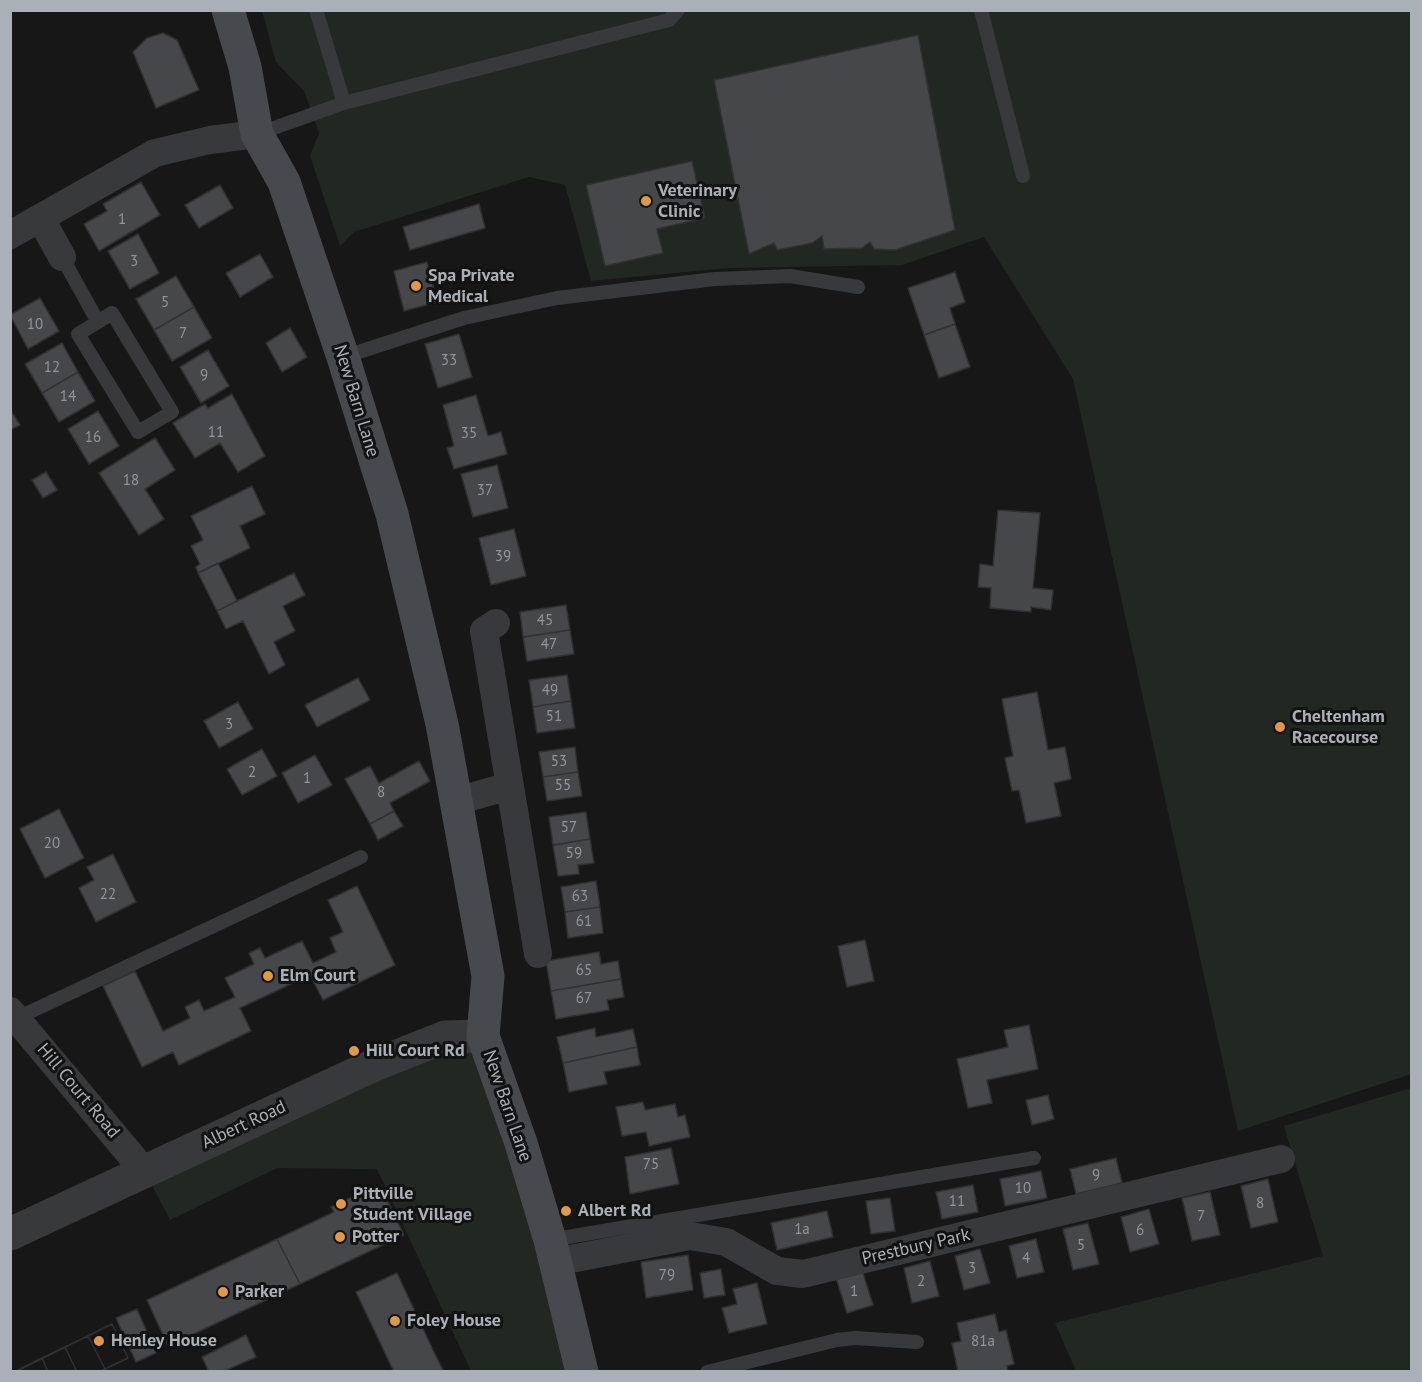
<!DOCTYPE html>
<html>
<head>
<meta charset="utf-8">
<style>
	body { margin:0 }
	#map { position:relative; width:1422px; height:1382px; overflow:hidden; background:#171718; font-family:"PT Sans",sans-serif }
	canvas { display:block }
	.frame { position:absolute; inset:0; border:12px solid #aab0b7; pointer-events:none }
</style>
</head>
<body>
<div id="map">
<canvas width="1422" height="1382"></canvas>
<div class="frame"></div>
</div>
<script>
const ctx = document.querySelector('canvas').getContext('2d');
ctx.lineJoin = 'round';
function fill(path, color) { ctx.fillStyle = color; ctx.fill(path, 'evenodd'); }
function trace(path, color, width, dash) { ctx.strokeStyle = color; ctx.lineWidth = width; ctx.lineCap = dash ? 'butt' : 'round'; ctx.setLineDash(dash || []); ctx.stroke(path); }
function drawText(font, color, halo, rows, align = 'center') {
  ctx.font = font + ' "PT Sans",sans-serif'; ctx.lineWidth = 6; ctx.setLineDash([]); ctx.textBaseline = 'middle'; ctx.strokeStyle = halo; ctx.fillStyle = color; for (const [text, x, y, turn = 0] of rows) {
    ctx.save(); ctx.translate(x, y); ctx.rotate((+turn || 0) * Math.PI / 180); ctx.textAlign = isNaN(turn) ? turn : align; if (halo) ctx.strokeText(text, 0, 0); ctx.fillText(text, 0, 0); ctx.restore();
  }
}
fill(new Path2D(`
	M 262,11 L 1411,11 L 1411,1074 L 1238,1131 L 1073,379 L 984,237 L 902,265 L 728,268 L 591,281 L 565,185 L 529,177 L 354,232 L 340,246 L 310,156 L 319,133 L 304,91 L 276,62 Z
	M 483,1036 L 582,1371 L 471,1371 L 377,1169 L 277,1168 L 170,1220 L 145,1172 Z
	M 1411,1088 L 1411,1371 L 1076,1371 L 1055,1323 L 1323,1256 L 1284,1126 Z`), '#212821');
const building = new Path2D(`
	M 163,33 L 177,40 L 199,90 L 156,108 L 133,52 L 147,38 Z
	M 918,35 L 955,230 L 895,250 L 874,249 L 870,242 L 862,248 L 824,249 L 822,236 L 812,243 L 777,250 L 774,243 L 749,254 L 714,80 Z
	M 692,161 L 705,218 L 657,229 L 663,253 L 605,266 L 586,185 Z
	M 141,182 L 160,215 L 99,251 L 84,224 L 107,211 L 103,204 Z
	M 220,185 L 233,208 L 199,228 L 185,205 Z
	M 479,204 L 485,228 L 410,250 L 403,227 Z
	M 138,234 L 159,273 L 130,289 L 108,251 Z
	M 260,254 L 273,277 L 240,297 L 226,273 Z
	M 427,262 L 437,302 L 404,311 L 394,271 Z
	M 955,272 L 965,302 L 950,308 L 955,324 L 924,335 L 908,288 Z
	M 176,276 L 194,307 L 154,330 L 136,299 Z
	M 40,298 L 59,331 L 28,349 L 10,315 Z
	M 194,307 L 212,338 L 172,361 L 154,330 Z
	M 955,324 L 970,367 L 939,378 L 924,335 Z
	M 290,328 L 307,357 L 282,372 L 266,343 Z
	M 459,334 L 472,377 L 438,388 L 425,344 Z
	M 62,343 L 78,372 L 42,393 L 25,364 Z
	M 208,350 L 229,386 L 201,403 L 180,367 Z
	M 78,372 L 95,401 L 59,422 L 42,393 Z
	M 232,394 L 265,456 L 238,472 L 220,443 L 195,458 L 173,423 L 205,404 L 208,408 Z
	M 476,395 L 488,436 L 501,432 L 507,454 L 454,469 L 447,448 L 454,446 L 443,405 Z
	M 10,409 L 20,425 L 10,430 Z
	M 98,411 L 119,446 L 89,464 L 68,429 Z
	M 155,438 L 175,470 L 145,489 L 164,519 L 139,535 L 99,473 Z
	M 497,465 L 508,508 L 473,517 L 461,474 Z
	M 46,472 L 57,490 L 43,498 L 32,480 Z
	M 252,486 L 265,514 L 240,526 L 250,548 L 198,573 L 196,567 L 200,564 L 191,546 L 203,540 L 191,516 Z
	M 998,510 L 1040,513 L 1033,588 L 1053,590 L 1051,610 L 1031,607 L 1031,612 L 990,608 L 991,588 L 978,587 L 980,564 L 993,566 Z
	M 514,529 L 526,576 L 491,585 L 479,538 Z
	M 218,563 L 237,601 L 217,611 L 198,573 Z
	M 294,573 L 305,595 L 283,606 L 295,631 L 274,642 L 285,665 L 269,674 L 243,621 L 226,629 L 217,611 Z
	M 566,605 L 570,630 L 523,637 L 520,612 Z
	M 570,630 L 574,654 L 527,661 L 523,637 Z
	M 567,675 L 571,701 L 533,707 L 529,680 Z
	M 358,678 L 370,700 L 317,727 L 305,705 Z
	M 1037,692 L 1048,750 L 1065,747 L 1071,779 L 1054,783 L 1061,816 L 1026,823 L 1019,790 L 1012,791 L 1005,758 L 1013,756 L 1002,699 Z
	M 571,701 L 575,728 L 537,733 L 533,707 Z
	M 238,702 L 253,729 L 219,748 L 204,721 Z
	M 575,747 L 578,772 L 543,777 L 539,752 Z
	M 262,749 L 277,776 L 242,795 L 227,769 Z
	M 315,755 L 332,785 L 298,803 L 282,773 Z
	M 419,761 L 430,781 L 390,803 L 394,811 L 370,824 L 345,779 L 370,766 L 379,783 Z
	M 578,772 L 582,796 L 547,801 L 543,777 Z
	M 59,809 L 84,858 L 45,878 L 20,829 Z
	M 394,811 L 403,826 L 378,840 L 370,824 Z
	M 586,812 L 590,839 L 553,845 L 549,817 Z
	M 590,839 L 594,863 L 578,865 L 579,874 L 558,876 L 553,845 Z
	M 113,854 L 136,902 L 96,922 L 79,888 L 94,880 L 87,867 Z
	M 596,881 L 600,907 L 565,912 L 561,887 Z
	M 357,886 L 395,965 L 323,1000 L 310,975 L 240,1008 L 251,1031 L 179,1065 L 173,1052 L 142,1067 L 103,986 L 135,971 L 163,1031 L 190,1018 L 185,1007 L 199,1000 L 204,1011 L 235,997 L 225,978 L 254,964 L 249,953 L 260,948 L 265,958 L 302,941 L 313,963 L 336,952 L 330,938 L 343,932 L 328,900 Z
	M 600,907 L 603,933 L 568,938 L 565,912 Z
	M 865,940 L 874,981 L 847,987 L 838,946 Z
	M 599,952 L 601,964 L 618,961 L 621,979 L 551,991 L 546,961 Z
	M 621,979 L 624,997 L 607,1000 L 609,1010 L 556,1019 L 551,991 Z
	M 1029,1025 L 1038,1069 L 987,1080 L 992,1103 L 968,1108 L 957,1059 L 1008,1047 L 1004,1030 Z
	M 595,1028 L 596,1037 L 633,1029 L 637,1047 L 563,1063 L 557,1037 Z
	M 637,1047 L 640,1065 L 604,1072 L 607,1084 L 569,1092 L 563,1063 Z
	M 1048,1095 L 1054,1119 L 1032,1125 L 1026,1100 Z
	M 643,1102 L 645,1110 L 675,1104 L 678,1117 L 685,1115 L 690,1137 L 649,1146 L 646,1132 L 622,1136 L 616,1107 Z
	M 671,1148 L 679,1184 L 630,1194 L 625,1157 Z
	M 1116,1158 L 1122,1183 L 1076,1194 L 1070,1169 Z
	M 1041,1171 L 1047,1198 L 1005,1206 L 1000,1179 Z
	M 1268,1179 L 1278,1222 L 1251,1228 L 1241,1186 Z
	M 973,1185 L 978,1212 L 942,1219 L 936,1192 Z
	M 375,1186 L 378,1191 L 382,1189 L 404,1235 L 300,1284 L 277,1239 L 334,1212 L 331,1207 Z
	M 1210,1192 L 1220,1235 L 1192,1241 L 1182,1198 Z
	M 890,1198 L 895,1231 L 871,1234 L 866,1201 Z
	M 1149,1209 L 1159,1244 L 1130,1252 L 1121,1217 Z
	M 827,1211 L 833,1237 L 777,1250 L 771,1223 Z
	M 1088,1223 L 1099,1264 L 1073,1270 L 1063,1229 Z
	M 277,1239 L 300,1284 L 168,1346 L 147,1300 Z
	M 1036,1239 L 1044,1272 L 1017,1278 L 1009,1246 Z
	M 980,1249 L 990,1283 L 964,1290 L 955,1256 Z
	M 688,1255 L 693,1290 L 646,1298 L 641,1262 Z
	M 930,1261 L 939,1296 L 912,1303 L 904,1268 Z
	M 721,1269 L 725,1295 L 704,1298 L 700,1273 Z
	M 862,1270 L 873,1305 L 847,1313 L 836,1278 Z
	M 397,1273 L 433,1350 L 444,1372 L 394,1372 L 356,1292 Z
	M 757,1283 L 767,1324 L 729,1333 L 722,1308 L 737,1304 L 733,1289 Z
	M 137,1309 L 156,1353 L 136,1362 L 116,1318 Z
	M 995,1314 L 999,1332 L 1006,1330 L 1014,1364 L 1007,1366 L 1008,1372 L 958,1372 L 952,1343 L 961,1341 L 957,1323 Z
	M 112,1324 L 128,1358 L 99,1372 L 15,1372 Z
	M 112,1324 L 128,1358 L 105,1369 L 88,1336 Z
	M 246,1335 L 256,1357 L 222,1372 L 209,1372 L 202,1357 Z
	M 88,1336 L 105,1369 L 100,1372 L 77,1372 L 65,1347 Z
	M 65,1347 L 77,1372 L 48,1372 L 42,1358 Z
	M 42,1358 L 48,1372 L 19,1372 L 18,1370 Z`);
fill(building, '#46474b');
trace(building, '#313134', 1.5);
trace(new Path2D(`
	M 316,10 L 344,103
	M 981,10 L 1023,176
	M 257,134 L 344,103 L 669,20 L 678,10
	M 62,257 L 98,322 L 112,313 L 172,412 L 138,432 L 78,334 L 98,322
	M 343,357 L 464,318 L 557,298 L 715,279 L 790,276 L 858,287
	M 17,1018 L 361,857
	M 550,1240 L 1034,1158
	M 707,1372 L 837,1340 L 855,1338 L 917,1342`), '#38393d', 14);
trace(new Path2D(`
	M 41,219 L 62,257
	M 10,235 L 155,153 L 210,140 L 257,134
	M 496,623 L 484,631 L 538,954
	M 456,801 L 510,786
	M 10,1011 L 145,1172
	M 555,1262 L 690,1236 L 726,1242 L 777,1271 L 803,1274 L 1281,1159`), '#38393d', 28);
trace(new Path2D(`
	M 10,1234 L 372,1066 L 445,1037 L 483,1036`), '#38393d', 33);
trace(new Path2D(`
	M 228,10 L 245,67 L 257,134 L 284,182 L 343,357 L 392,514 L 442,724 L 488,976 L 483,1036 L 521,1143 L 550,1240 L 582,1372`), '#46494d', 33);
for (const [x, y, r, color] of [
	[646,201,6,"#e29845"],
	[416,286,6,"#e29845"],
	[1280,727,6,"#e29845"],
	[268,976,6,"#e29845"],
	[354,1051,6,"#e29845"],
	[341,1204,6,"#e29845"],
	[566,1211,6,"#e29845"],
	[340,1237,6,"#e29845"],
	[223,1292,6,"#e29845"],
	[395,1321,6,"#e29845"],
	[99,1341,6,"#e29845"]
]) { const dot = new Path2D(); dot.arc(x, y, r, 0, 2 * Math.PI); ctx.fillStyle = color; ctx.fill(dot); trace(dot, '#121213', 2); }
drawText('15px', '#91969c', null, [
	["1",122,220],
	["3",134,262],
	["5",165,303],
	["10",35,325],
	["7",183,334],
	["33",449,361],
	["12",52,368],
	["9",204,376],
	["14",68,397],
	["11",216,433],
	["35",469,434],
	["16",93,438],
	["18",131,481],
	["37",485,491],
	["39",503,557],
	["45",545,621],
	["47",549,645],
	["49",550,691],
	["51",554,717],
	["3",229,725],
	["53",559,762],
	["2",252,773],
	["1",307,779],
	["55",563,786],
	["8",381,793],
	["57",569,828],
	["20",52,844],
	["59",574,854],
	["22",108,895],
	["63",580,897],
	["61",584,922],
	["65",584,971],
	["67",584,999],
	["75",651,1165],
	["9",1096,1176],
	["10",1023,1189],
	["11",957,1202],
	["8",1260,1204],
	["7",1201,1217],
	["1a",802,1230],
	["6",1140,1231],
	["5",1081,1246],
	["4",1026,1259],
	["3",972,1269],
	["79",667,1276],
	["2",921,1282],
	["1",854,1292],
	["81a",983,1342]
]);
drawText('bold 18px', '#aab0b7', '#121213', [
	["Veterinary",658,191],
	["Clinic",658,212],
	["Spa Private",428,276],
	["Medical",428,297],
	["Cheltenham",1292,717],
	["Racecourse",1292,738],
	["Elm Court",280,976],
	["Hill Court Rd",366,1051],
	["Pittville",353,1194],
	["Student Village",353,1215],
	["Albert Rd",578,1211],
	["Potter",352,1237],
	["Parker",235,1292],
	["Foley House",407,1321],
	["Henley House",111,1341]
], 'left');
drawText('18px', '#aab0b7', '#121213', [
	["New Barn Lane",356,401,73],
	["Hill Court Road",78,1091,50],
	["New Barn Lane",507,1106,71],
	["Albert Road",244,1125,-25],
	["Prestbury Park",916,1247,-13]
]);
</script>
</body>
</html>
